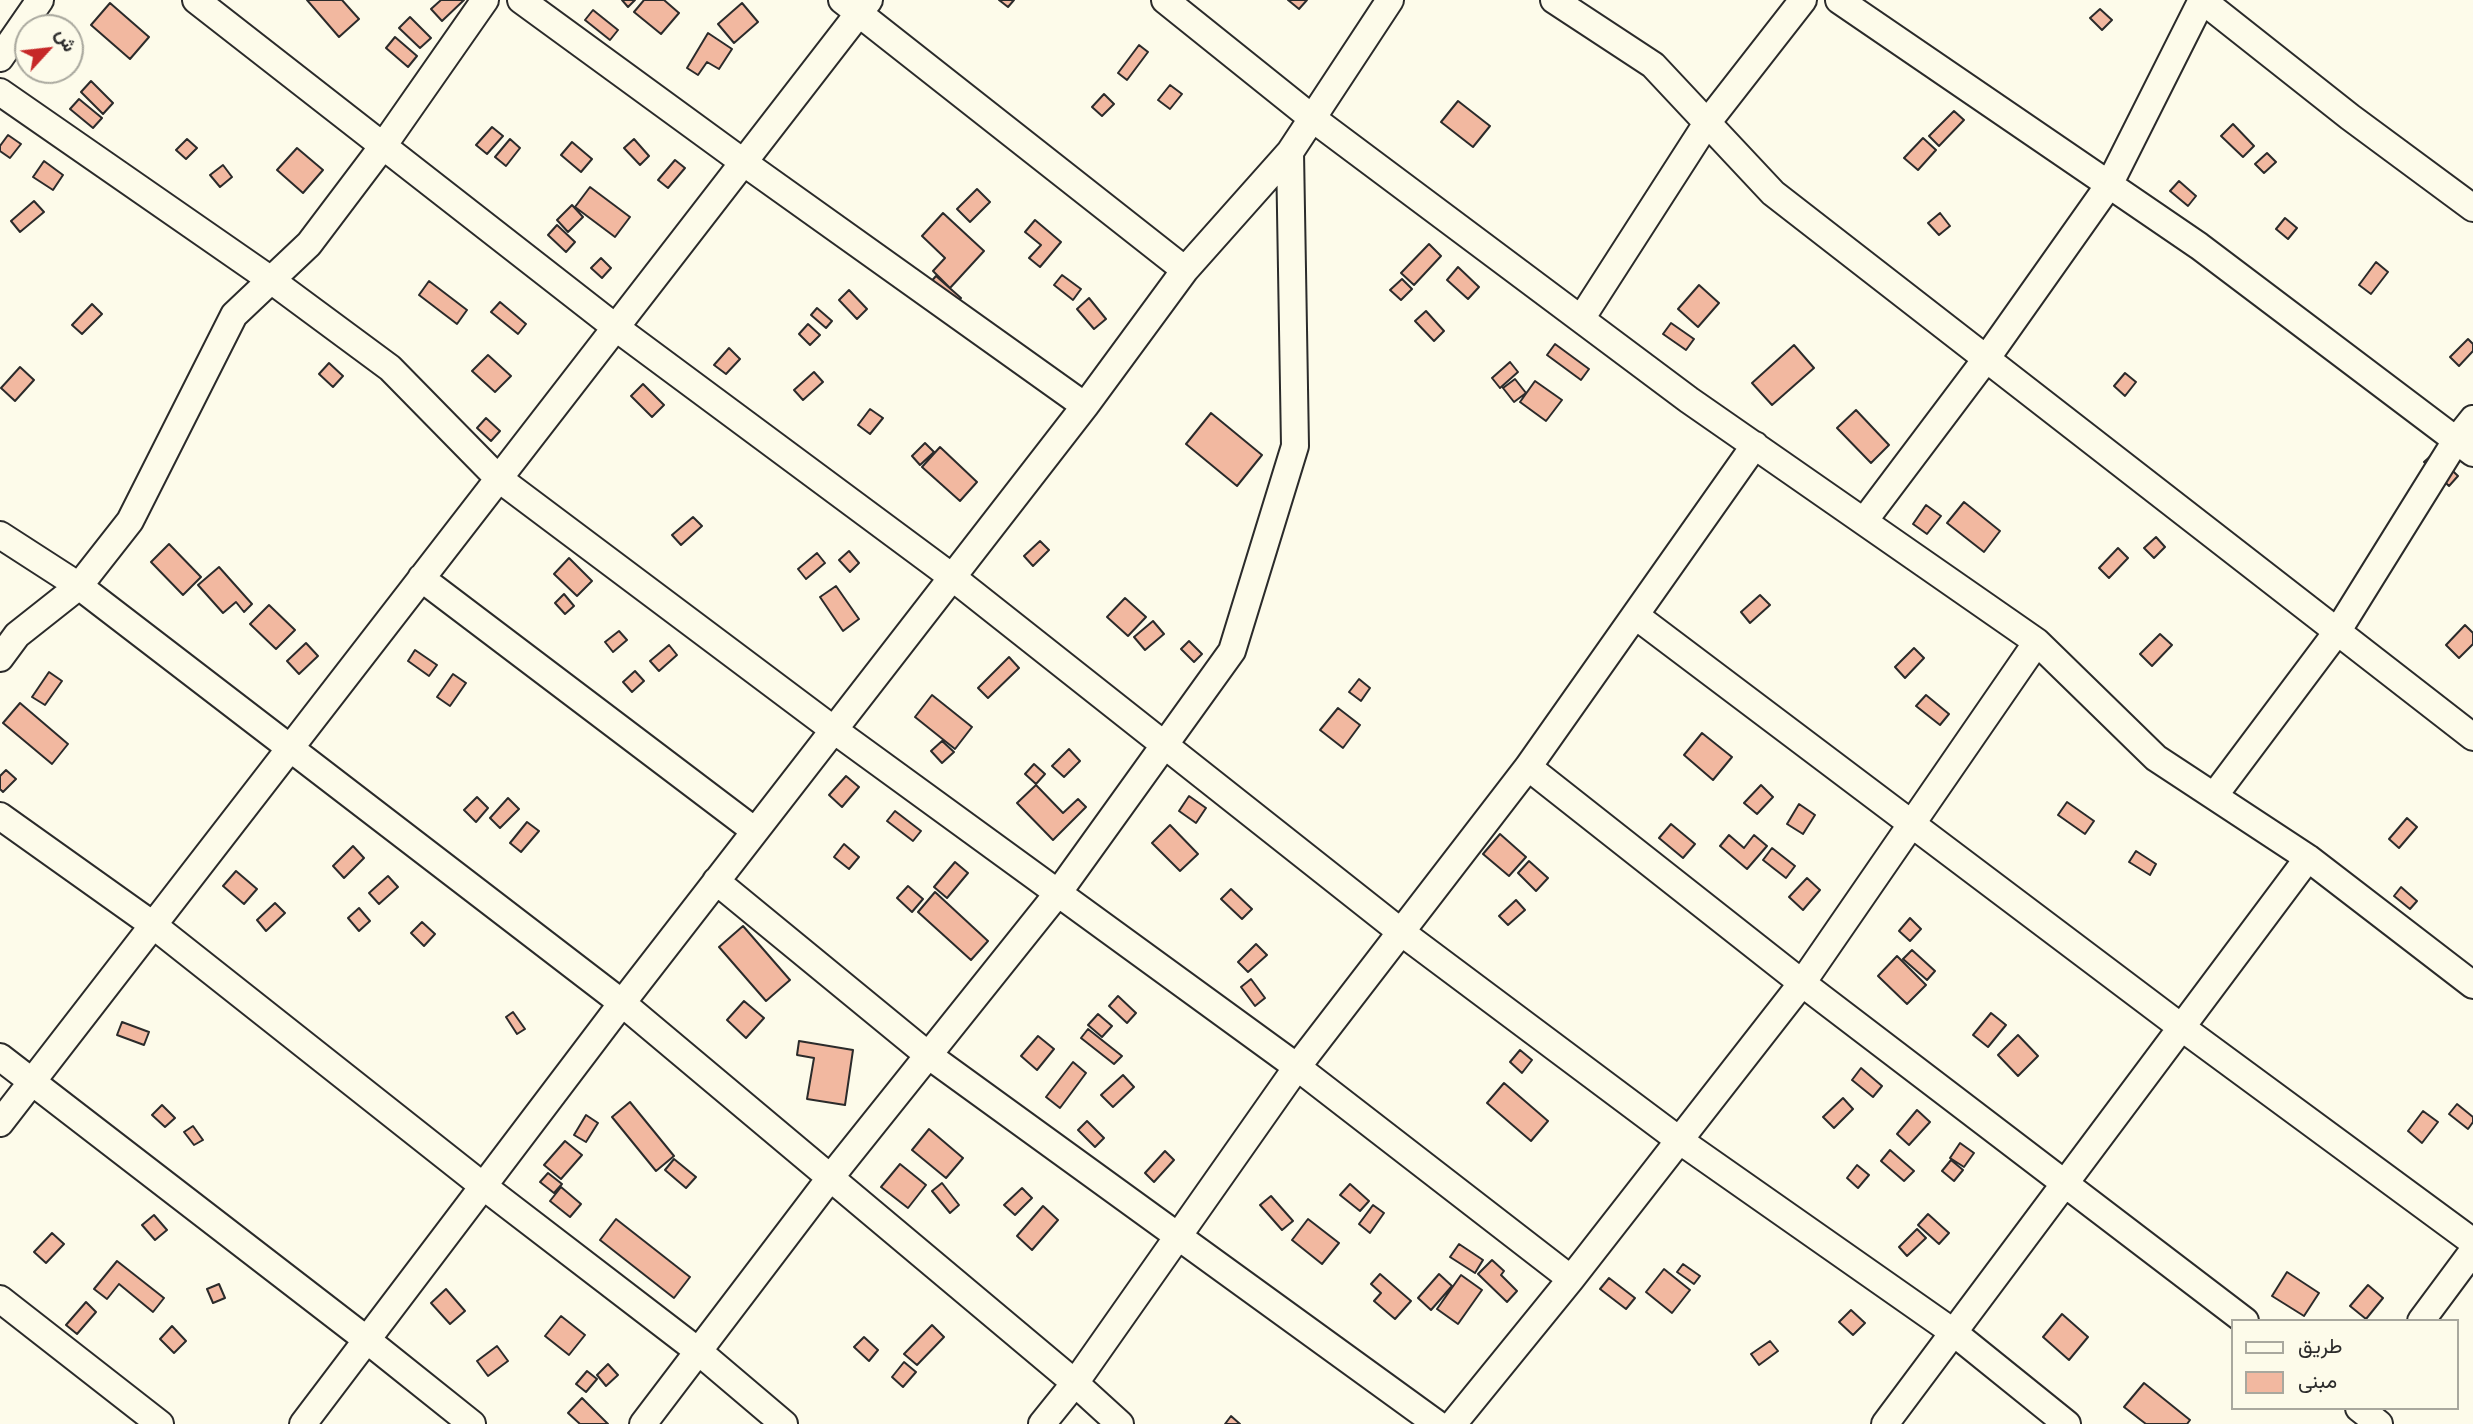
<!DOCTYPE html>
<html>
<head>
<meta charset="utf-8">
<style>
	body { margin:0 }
	#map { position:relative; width:2473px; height:1424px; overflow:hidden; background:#fdfbea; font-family:Roboto,Vazirmatn,sans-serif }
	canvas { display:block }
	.legend { position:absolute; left:2231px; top:1319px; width:228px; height:91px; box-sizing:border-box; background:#fdfbea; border:2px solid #a9a89e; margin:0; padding:9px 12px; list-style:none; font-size:21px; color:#2b2b2b }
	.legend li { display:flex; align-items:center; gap:14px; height:35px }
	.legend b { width:35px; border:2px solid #a9a89e }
	.north { position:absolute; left:14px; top:14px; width:70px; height:70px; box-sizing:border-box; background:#fdfbea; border:2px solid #a9a89e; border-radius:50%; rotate:63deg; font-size:19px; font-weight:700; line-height:28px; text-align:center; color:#2b2b2b }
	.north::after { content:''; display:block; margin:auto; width:24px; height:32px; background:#c62828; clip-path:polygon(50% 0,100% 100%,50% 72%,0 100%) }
</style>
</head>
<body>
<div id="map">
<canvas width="2473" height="1424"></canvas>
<ul class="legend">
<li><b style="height:9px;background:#fdfbea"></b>طريق</li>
<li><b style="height:19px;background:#f2b8a0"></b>مبنى</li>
</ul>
<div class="north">ش</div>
</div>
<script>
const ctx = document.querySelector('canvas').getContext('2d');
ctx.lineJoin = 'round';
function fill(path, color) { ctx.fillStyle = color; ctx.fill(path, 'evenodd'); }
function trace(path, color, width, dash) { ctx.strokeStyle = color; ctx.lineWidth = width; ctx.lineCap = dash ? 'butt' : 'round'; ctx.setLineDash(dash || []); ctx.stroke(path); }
const building = new Path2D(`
	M 307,0 L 342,0 L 359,19 L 339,37 Z
	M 441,0 L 464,0 L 442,21 L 431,9 Z
	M 622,0 L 635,0 L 628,7 Z
	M 644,0 L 664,0 L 679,13 L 661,34 L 634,12 Z
	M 999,0 L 1014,0 L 1008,7 Z
	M 1288,0 L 1307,0 L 1299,9 Z
	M 110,3 L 149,37 L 130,59 L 91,25 Z
	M 742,3 L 758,22 L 734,43 L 718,24 Z
	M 2100,9 L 2112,20 L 2102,30 L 2090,18 Z
	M 593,10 L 618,30 L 610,40 L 585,20 Z
	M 410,17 L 431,38 L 420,48 L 399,28 Z
	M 708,33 L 732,49 L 719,69 L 707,62 L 698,75 L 687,68 Z
	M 395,37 L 417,56 L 408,67 L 386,48 Z
	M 1139,45 L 1148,52 L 1127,80 L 1118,73 Z
	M 91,81 L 113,103 L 103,114 L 81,92 Z
	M 1170,85 L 1182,94 L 1170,109 L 1158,100 Z
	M 1104,94 L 1114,104 L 1102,116 L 1092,107 Z
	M 79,99 L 102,118 L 93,128 L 70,109 Z
	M 1458,101 L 1490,126 L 1473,147 L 1441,122 Z
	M 1954,111 L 1964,120 L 1939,146 L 1929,136 Z
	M 2233,124 L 2254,146 L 2243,157 L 2221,136 Z
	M 492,127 L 503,136 L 487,154 L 476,145 Z
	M 8,135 L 21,144 L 10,158 L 0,151 L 0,146 Z
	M 1923,138 L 1936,150 L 1918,170 L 1904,158 Z
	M 187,139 L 197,148 L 186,159 L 176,150 Z
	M 510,139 L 520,148 L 506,166 L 495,157 Z
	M 634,139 L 649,156 L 640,165 L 624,148 Z
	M 572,142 L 592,159 L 581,172 L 561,155 Z
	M 297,148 L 323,170 L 303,193 L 277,170 Z
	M 2267,153 L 2276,162 L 2264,173 L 2255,164 Z
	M 675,160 L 685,168 L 668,188 L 658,180 Z
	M 44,161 L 63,175 L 53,190 L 33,177 Z
	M 223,165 L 232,177 L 220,187 L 210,175 Z
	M 2179,181 L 2196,196 L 2188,206 L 2170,191 Z
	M 590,187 L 630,217 L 615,237 L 575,207 Z
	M 977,189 L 990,202 L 970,222 L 957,209 Z
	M 34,201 L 44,212 L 20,232 L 11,221 Z
	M 572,205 L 583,217 L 568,232 L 557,220 Z
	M 943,213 L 984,251 L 950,288 L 933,271 L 945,258 L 922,236 Z
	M 1940,213 L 1950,226 L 1939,235 L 1928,223 Z
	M 2285,218 L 2297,228 L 2288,239 L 2276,229 Z
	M 1035,220 L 1061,242 L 1040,267 L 1029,258 L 1041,245 L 1025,232 Z
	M 557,225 L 575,242 L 566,252 L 548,235 Z
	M 1429,244 L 1441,256 L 1414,285 L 1401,273 Z
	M 601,258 L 611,268 L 602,278 L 591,268 Z
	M 2376,262 L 2388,272 L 2371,294 L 2359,285 Z
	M 1458,267 L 1479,287 L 1468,299 L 1447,280 Z
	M 1062,275 L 1081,289 L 1073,300 L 1054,285 Z
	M 936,276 L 961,298 L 954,306 L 929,284 Z
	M 1402,279 L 1412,289 L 1401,300 L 1390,290 Z
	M 429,281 L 467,310 L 457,324 L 419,295 Z
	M 1699,285 L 1719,303 L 1698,327 L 1678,309 Z
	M 849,290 L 867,309 L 857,319 L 839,300 Z
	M 1089,298 L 1106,319 L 1094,329 L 1077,309 Z
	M 500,302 L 526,324 L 518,334 L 491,312 Z
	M 92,304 L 102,314 L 82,334 L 72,325 Z
	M 817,308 L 832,321 L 826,328 L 811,315 Z
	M 1426,311 L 1444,331 L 1434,341 L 1415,321 Z
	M 1671,323 L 1694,339 L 1686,350 L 1663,334 Z
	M 808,324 L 820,335 L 810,345 L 799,334 Z
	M 2468,339 L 2473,344 L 2473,351 L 2459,366 L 2450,357 Z
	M 1555,344 L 1589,369 L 1581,380 L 1547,355 Z
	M 1794,345 L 1814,368 L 1772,405 L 1752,383 Z
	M 729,348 L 740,359 L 726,374 L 714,365 Z
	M 488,355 L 511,376 L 495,392 L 472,371 Z
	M 1510,362 L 1518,372 L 1500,388 L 1492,378 Z
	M 329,363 L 343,376 L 333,387 L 319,374 Z
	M 20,367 L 34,380 L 15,401 L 1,388 Z
	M 814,372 L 823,382 L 803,400 L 794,390 Z
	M 2125,373 L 2136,382 L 2125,396 L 2114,386 Z
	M 1515,379 L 1526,393 L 1514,402 L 1503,388 Z
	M 1535,381 L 1562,400 L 1546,421 L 1520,402 Z
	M 643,384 L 664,405 L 652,417 L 631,396 Z
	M 870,409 L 883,418 L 870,434 L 858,425 Z
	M 1856,410 L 1889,445 L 1871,463 L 1837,428 Z
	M 1211,413 L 1262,455 L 1237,486 L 1186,444 Z
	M 486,418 L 500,431 L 491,441 L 477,428 Z
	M 925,443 L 934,452 L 920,465 L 912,456 Z
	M 940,447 L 977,482 L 960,501 L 922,467 Z
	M 2434,453 L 2458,476 L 2449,486 L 2424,462 Z
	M 1964,502 L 2000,531 L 1984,552 L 1947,523 Z
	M 1926,505 L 1941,516 L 1927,534 L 1913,524 Z
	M 693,517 L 702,526 L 681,545 L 672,535 Z
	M 2156,537 L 2165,547 L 2154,558 L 2144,548 Z
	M 1040,541 L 1049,550 L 1033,566 L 1024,556 Z
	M 169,544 L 201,577 L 183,595 L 151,562 Z
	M 2118,548 L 2128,558 L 2109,578 L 2099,568 Z
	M 849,551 L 859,563 L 850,572 L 839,560 Z
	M 817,553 L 825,563 L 806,579 L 798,569 Z
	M 569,558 L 592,581 L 577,596 L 554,574 Z
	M 219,567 L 252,604 L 244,612 L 236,602 L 223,613 L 198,585 Z
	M 836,586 L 859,619 L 843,631 L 820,597 Z
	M 564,594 L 574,606 L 565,614 L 555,603 Z
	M 1760,595 L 1770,605 L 1750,623 L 1741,612 Z
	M 1125,598 L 1146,617 L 1128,636 L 1107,617 Z
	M 269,605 L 295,630 L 276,649 L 250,624 Z
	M 1153,621 L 1164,634 L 1145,650 L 1134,637 Z
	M 2465,625 L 2473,633 L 2473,644 L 2459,658 L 2446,645 Z
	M 619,631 L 627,640 L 613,652 L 605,642 Z
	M 2160,634 L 2172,645 L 2152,666 L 2140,654 Z
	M 1189,641 L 1202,654 L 1194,662 L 1181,649 Z
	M 306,643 L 318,656 L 299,674 L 287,661 Z
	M 669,645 L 677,655 L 659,671 L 650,661 Z
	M 1914,648 L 1924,658 L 1905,678 L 1895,667 Z
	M 415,650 L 437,665 L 429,676 L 408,661 Z
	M 1009,657 L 1019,668 L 988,698 L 978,688 Z
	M 635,671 L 644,681 L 632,692 L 623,682 Z
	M 49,672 L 62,681 L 45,705 L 32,697 Z
	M 453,674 L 466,683 L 450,706 L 437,697 Z
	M 1359,679 L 1370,688 L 1361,701 L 1349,692 Z
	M 932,695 L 972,727 L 955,749 L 915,717 Z
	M 1926,695 L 1949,714 L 1940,725 L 1916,706 Z
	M 20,703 L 68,744 L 52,764 L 3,723 Z
	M 1338,708 L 1360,725 L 1343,748 L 1320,730 Z
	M 1702,733 L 1732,757 L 1713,780 L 1684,755 Z
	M 942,741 L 954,752 L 942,763 L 931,751 Z
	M 1069,749 L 1080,761 L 1064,777 L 1052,766 Z
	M 1034,764 L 1045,774 L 1036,784 L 1025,774 Z
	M 6,770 L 16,779 L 3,792 L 0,789 L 0,776 Z
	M 846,776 L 859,787 L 842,807 L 829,795 Z
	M 1036,785 L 1063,813 L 1078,799 L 1086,807 L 1053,840 L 1017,803 Z
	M 1761,785 L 1773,797 L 1757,814 L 1744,803 Z
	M 1189,796 L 1206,808 L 1196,823 L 1179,811 Z
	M 477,797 L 488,808 L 476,822 L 464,810 Z
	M 508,798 L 519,809 L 500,828 L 490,818 Z
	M 2067,802 L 2094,821 L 2085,834 L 2058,815 Z
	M 1799,804 L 1815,815 L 1803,834 L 1787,824 Z
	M 895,811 L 921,831 L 913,841 L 887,821 Z
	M 2407,818 L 2417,827 L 2399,848 L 2389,839 Z
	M 527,822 L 539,831 L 521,852 L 510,843 Z
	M 1671,824 L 1695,844 L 1683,858 L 1659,838 Z
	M 1170,825 L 1198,854 L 1180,871 L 1152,843 Z
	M 1500,834 L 1526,857 L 1509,876 L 1483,854 Z
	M 1729,835 L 1744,848 L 1754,835 L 1767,846 L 1747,869 L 1720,846 Z
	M 844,844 L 859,857 L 849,869 L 834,857 Z
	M 353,846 L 364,858 L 344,878 L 333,866 Z
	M 1772,848 L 1795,866 L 1786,878 L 1763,860 Z
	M 2136,851 L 2156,864 L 2150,875 L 2129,862 Z
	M 1529,861 L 1548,878 L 1536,891 L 1518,873 Z
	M 955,862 L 968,873 L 947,898 L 934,887 Z
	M 236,871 L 257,889 L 244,904 L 223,886 Z
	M 388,876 L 398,887 L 379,904 L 369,893 Z
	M 1807,878 L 1820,890 L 1803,910 L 1789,897 Z
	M 908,886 L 923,899 L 912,912 L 897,898 Z
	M 2401,887 L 2417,901 L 2410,909 L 2394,896 Z
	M 1231,889 L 1252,909 L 1242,919 L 1221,899 Z
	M 935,892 L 988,941 L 971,960 L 918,912 Z
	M 1516,900 L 1525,910 L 1508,925 L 1499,916 Z
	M 275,903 L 285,913 L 266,931 L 257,920 Z
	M 359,908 L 370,921 L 359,931 L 348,918 Z
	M 1910,918 L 1921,929 L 1910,941 L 1899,931 Z
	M 422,922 L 435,934 L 424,946 L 411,933 Z
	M 743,926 L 790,980 L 766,1001 L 719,947 Z
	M 1256,944 L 1267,955 L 1248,972 L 1238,962 Z
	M 1912,950 L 1935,971 L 1927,980 L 1903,959 Z
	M 1897,956 L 1926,985 L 1907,1004 L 1878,976 Z
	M 1251,979 L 1265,998 L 1255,1006 L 1241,987 Z
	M 1118,996 L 1136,1013 L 1127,1023 L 1109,1006 Z
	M 744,1001 L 764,1018 L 746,1038 L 727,1020 Z
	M 513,1012 L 525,1029 L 517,1034 L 506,1017 Z
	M 1991,1013 L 2006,1025 L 1988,1047 L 1973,1035 Z
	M 1098,1014 L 1112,1026 L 1102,1037 L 1088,1025 Z
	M 122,1022 L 149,1032 L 144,1045 L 117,1035 Z
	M 1088,1029 L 1122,1056 L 1114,1064 L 1081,1038 Z
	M 2018,1035 L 2038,1056 L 2018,1076 L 1998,1055 Z
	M 1038,1036 L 1054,1049 L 1037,1070 L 1021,1056 Z
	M 799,1041 L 853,1050 L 845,1105 L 807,1099 L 814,1058 L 797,1055 Z
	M 1520,1050 L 1532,1060 L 1522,1073 L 1510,1062 Z
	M 1073,1062 L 1086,1073 L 1060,1108 L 1046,1097 Z
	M 1861,1068 L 1882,1086 L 1873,1097 L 1852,1080 Z
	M 1123,1075 L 1134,1087 L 1113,1107 L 1101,1095 Z
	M 1504,1083 L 1548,1121 L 1531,1141 L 1487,1103 Z
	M 1843,1098 L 1853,1109 L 1834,1128 L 1823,1117 Z
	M 630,1102 L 674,1156 L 656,1171 L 612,1117 Z
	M 2457,1104 L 2473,1117 L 2473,1122 L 2468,1129 L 2449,1114 Z
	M 162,1105 L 175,1118 L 165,1127 L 152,1115 Z
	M 1917,1110 L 1930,1122 L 1909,1145 L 1897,1134 Z
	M 2423,1111 L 2438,1122 L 2422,1143 L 2408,1131 Z
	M 586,1115 L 598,1123 L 586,1142 L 574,1135 Z
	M 1087,1121 L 1104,1138 L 1095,1147 L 1078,1130 Z
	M 193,1126 L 203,1140 L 194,1145 L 184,1132 Z
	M 929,1129 L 963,1158 L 946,1178 L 912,1150 Z
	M 565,1141 L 582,1155 L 561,1179 L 544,1165 Z
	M 1960,1143 L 1974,1153 L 1964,1167 L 1950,1158 Z
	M 1890,1150 L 1914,1171 L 1904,1181 L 1881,1161 Z
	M 1165,1151 L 1174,1160 L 1154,1182 L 1145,1173 Z
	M 674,1159 L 696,1177 L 686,1188 L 665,1170 Z
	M 1951,1160 L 1963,1170 L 1954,1181 L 1942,1171 Z
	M 900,1164 L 926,1185 L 908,1208 L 881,1187 Z
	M 1857,1165 L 1869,1175 L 1858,1188 L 1847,1178 Z
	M 548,1173 L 562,1184 L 554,1193 L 540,1182 Z
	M 942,1183 L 959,1205 L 950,1213 L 932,1191 Z
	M 1350,1184 L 1369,1201 L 1360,1211 L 1340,1195 Z
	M 561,1187 L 581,1204 L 570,1217 L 550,1201 Z
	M 1022,1188 L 1032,1198 L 1015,1215 L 1004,1205 Z
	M 1271,1196 L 1293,1221 L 1282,1230 L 1260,1205 Z
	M 1373,1205 L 1384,1213 L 1370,1233 L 1359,1224 Z
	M 1043,1206 L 1058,1220 L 1032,1250 L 1017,1236 Z
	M 1928,1214 L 1949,1233 L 1939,1244 L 1918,1225 Z
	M 154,1215 L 167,1230 L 155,1240 L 142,1225 Z
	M 616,1219 L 690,1277 L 674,1298 L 600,1240 Z
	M 1308,1219 L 1339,1243 L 1322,1264 L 1292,1240 Z
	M 1917,1229 L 1926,1238 L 1907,1256 L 1899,1247 Z
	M 52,1233 L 64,1244 L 46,1263 L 34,1252 Z
	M 1459,1244 L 1483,1260 L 1475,1273 L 1450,1257 Z
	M 1492,1260 L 1504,1271 L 1501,1275 L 1517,1291 L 1507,1302 L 1478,1274 Z
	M 117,1261 L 164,1298 L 153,1312 L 119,1284 L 107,1299 L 94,1289 Z
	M 1683,1264 L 1700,1276 L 1694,1284 L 1677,1272 Z
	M 1664,1269 L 1690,1290 L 1672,1313 L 1646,1292 Z
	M 2287,1272 L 2319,1293 L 2304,1316 L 2272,1296 Z
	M 1380,1274 L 1411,1301 L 1395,1319 L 1374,1301 L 1381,1293 L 1371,1284 Z
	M 1439,1274 L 1452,1286 L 1431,1310 L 1418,1298 Z
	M 1461,1275 L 1482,1290 L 1458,1324 L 1437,1309 Z
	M 1609,1278 L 1635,1298 L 1626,1309 L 1600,1289 Z
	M 219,1284 L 225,1298 L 213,1303 L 207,1289 Z
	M 2368,1285 L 2383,1298 L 2366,1319 L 2350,1306 Z
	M 446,1289 L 465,1311 L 450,1324 L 431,1303 Z
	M 86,1302 L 96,1312 L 77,1334 L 66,1325 Z
	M 1851,1310 L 1865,1323 L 1853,1335 L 1839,1322 Z
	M 2062,1314 L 2088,1337 L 2069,1360 L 2043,1337 Z
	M 561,1316 L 585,1335 L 569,1355 L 545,1336 Z
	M 932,1325 L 944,1337 L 917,1365 L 904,1354 Z
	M 172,1326 L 186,1341 L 174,1353 L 160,1339 Z
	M 864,1337 L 878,1350 L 869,1361 L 854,1347 Z
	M 1770,1341 L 1778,1351 L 1759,1365 L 1751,1354 Z
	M 497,1346 L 508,1361 L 488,1376 L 477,1361 Z
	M 904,1362 L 916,1372 L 903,1387 L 892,1377 Z
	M 608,1364 L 618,1375 L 606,1386 L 597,1375 Z
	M 587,1371 L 597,1379 L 586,1392 L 576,1384 Z
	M 2144,1383 L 2190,1420 L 2187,1424 L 2146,1424 L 2124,1407 Z
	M 582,1398 L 608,1424 L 580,1424 L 568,1413 Z
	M 1231,1416 L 1240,1424 L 1225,1424 Z`);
fill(building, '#f2b8a0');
trace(building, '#2b2b2b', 2);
const minor = new Path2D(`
	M 196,0 L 615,327 L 952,577 L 1401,932 L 1679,1140 L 1953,1332 L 2067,1424
	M 521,0 L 743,162 L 1085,406
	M 842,0 L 1185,270
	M 1165,0 L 1312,118 L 1689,400 L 2037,642 L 2156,758 L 2308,858
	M 1554,0 L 1653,65 L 1773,193 L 2473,737
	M 1839,0 L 2199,246 L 2473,453
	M 2202,0 L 2350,117 L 2473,208
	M 0,58 L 40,0
	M 0,92 L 271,280 L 390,368 L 498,478 L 834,730 L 1297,1067 L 1571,1279
	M 1581,319 L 1707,123 L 1803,0
	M 1864,521 L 1986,359 L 2109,185 L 2202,0
	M 0,535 L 79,586 L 622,1003 L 1075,1383 L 1120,1424
	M 421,578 L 755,831
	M 1636,616 L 2181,1027 L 2473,1242
	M 0,658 L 17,635 L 79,586 L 130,521 L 234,315 L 309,244 L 383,146 L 485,0
	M 1528,767 L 1802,983 L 2245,1321
	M 2214,796 L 2337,632 L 2457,439 L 2473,419
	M 0,816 L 153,925 L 483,1186 L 698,1351 L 784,1424
	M 716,881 L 928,1055 L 1437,1424
	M 0,1057 L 367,1340 L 472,1424
	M 0,1123 L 869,0
	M 0,1299 L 160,1424
	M 2421,1321 L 2473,1251
	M 2359,1408 L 2379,1424
	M 303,1424 L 622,1003 L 1085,406 L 1185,270 L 1290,152 L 1390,0
	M 643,1424 L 830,1178 L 1058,893 L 1232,651 L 1295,446 L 1290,152
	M 1042,1424 L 1075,1383 L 1297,1067 L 1528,767 L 1755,445
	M 1453,1424 L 1571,1279 L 1802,983 L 2037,642
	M 1885,1424 L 2308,858 L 2473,985`);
trace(minor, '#2b2b2b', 30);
trace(minor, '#fdfbea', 26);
</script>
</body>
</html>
